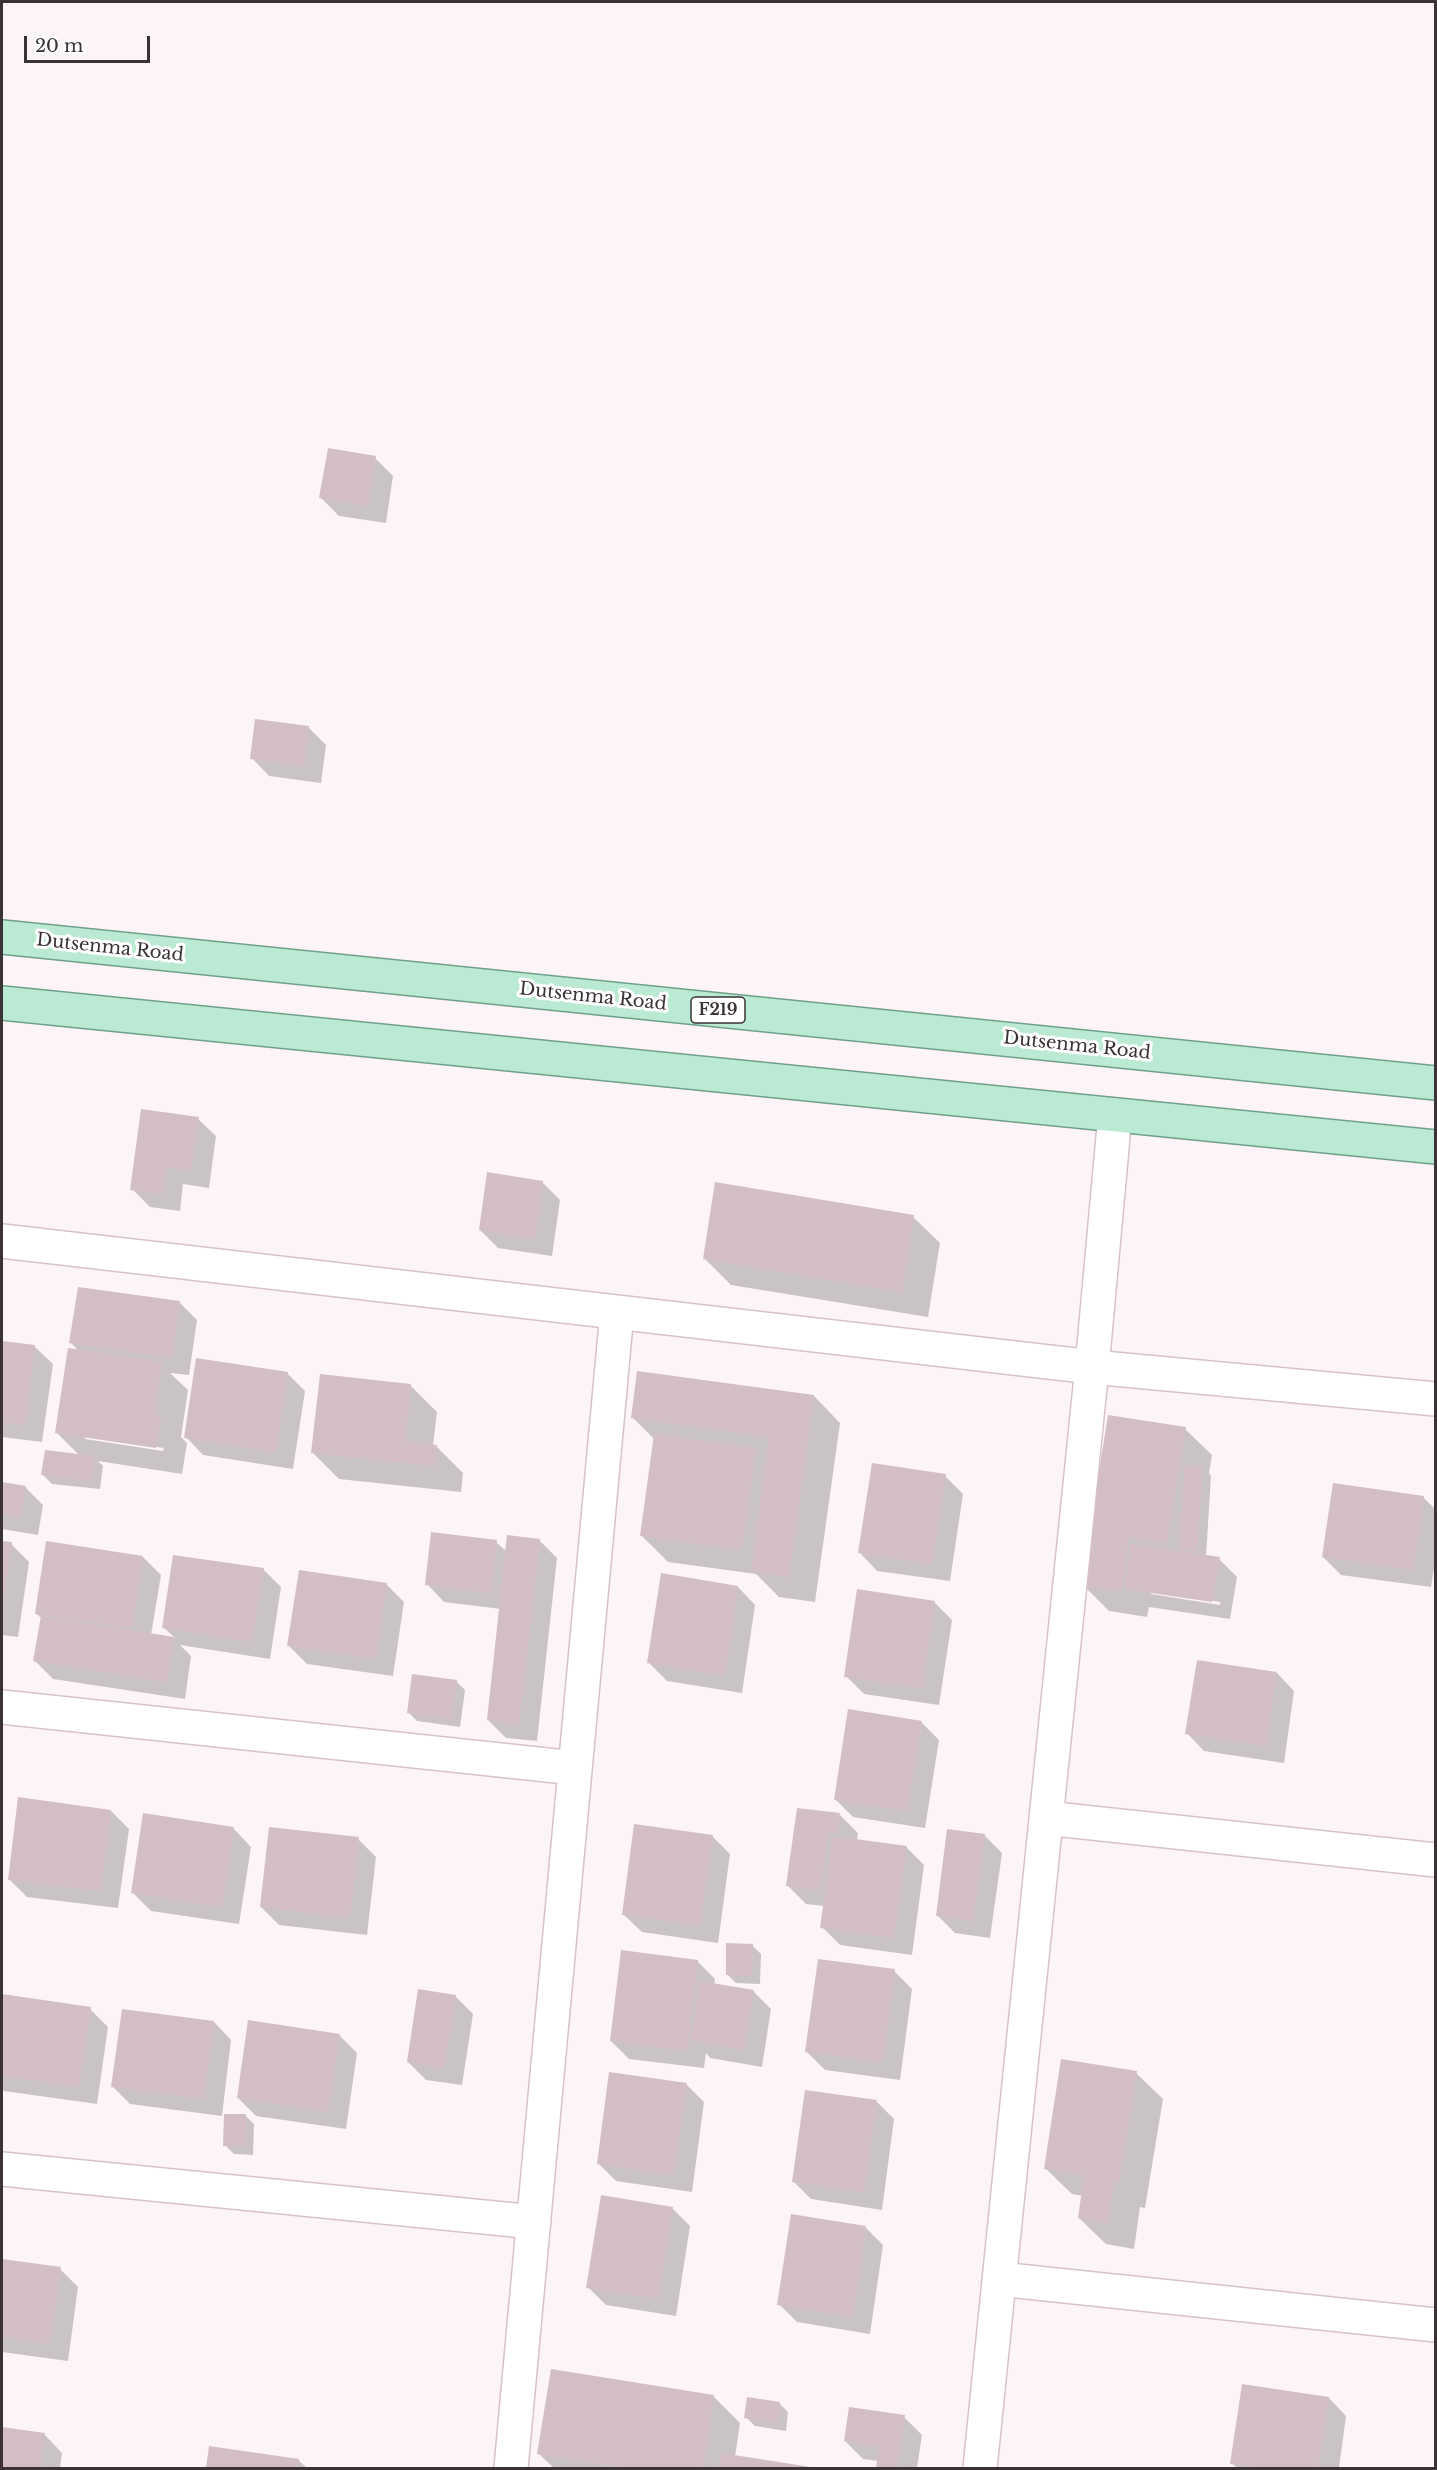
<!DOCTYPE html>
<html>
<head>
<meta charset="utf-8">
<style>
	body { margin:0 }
	#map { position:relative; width:1437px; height:2470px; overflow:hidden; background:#fdf4f7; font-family:"Libre Baskerville",serif }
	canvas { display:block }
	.frame { position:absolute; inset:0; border:3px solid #3a3235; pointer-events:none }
	.scale { position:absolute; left:24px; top:36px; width:126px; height:27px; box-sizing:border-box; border:3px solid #3a3235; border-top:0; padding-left:8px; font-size:18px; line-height:21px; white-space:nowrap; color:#3a3235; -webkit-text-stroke:4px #fff; paint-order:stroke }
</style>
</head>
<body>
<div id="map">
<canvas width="1437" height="2470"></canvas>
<div class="frame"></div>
<div class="scale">20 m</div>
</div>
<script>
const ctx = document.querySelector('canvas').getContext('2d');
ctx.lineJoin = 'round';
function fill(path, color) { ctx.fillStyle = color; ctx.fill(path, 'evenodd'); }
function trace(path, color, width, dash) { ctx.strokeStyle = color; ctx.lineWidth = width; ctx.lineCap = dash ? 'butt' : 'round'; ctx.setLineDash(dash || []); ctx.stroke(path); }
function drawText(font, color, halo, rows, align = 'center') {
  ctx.font = font + ' "Libre Baskerville",serif'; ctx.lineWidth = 6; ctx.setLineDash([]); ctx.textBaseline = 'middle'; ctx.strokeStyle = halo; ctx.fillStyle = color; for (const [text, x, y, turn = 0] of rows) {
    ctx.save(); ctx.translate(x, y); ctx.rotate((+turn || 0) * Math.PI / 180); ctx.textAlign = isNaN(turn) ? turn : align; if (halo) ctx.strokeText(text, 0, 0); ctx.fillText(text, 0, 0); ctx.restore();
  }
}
fill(new Path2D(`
	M 375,458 L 393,476 L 386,523 L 339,516 L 321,498 Z
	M 308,727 L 326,745 L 321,783 L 269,776 L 252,758 Z
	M 198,1119 L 216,1136 L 209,1188 L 183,1184 L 180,1211 L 150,1207 L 132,1189 Z
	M 542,1182 L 560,1200 L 552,1256 L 498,1248 L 480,1230 Z
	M 913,1217 L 940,1243 L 928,1317 L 731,1285 L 704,1258 Z
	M 179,1302 L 197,1320 L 189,1375 L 170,1373 L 188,1390 L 181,1437 L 187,1443 L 182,1474 L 98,1461 L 103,1466 L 100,1489 L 52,1484 L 43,1475 L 79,1455 L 57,1433 L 79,1351 L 71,1343 ZM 85,1436 L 164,1448 L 163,1451 L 85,1439 Z
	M 2,1342 L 35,1347 L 53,1364 L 42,1442 L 2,1437 Z
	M 287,1373 L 305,1391 L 293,1469 L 203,1455 L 186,1437 Z
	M 411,1386 L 437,1412 L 433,1446 L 437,1447 L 463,1473 L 461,1492 L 339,1479 L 312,1452 Z
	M 814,1396 L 840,1423 L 815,1602 L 779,1597 L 756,1574 L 668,1562 L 642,1536 L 655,1440 L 633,1418 Z
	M 1185,1429 L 1212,1455 L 1209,1473 L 1211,1476 L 1206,1557 L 1219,1559 L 1237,1577 L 1230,1619 L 1149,1607 L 1147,1617 L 1109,1611 L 1083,1585 ZM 1151,1591 L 1220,1602 L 1220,1605 L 1151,1594 Z
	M 945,1476 L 963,1494 L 950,1581 L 877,1571 L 860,1553 Z
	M 2,1484 L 25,1487 L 43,1505 L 38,1535 L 2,1529 Z
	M 1424,1498 L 1436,1510 L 1436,1556 L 1431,1587 L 1341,1575 L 1323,1557 Z
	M 539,1540 L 557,1558 L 537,1741 L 506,1738 L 488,1720 L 501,1609 L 444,1602 L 427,1584 L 496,1542 L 507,1552 Z
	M 2,1542 L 11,1544 L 29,1562 L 18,1637 L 2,1635 Z
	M 143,1557 L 161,1575 L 151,1635 L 175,1638 L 163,1627 L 263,1569 L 281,1587 L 270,1659 L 180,1645 L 191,1656 L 185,1699 L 53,1679 L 35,1661 L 42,1619 L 36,1613 Z
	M 386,1584 L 404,1602 L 393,1676 L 307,1664 L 289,1646 Z
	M 738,1587 L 755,1605 L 742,1693 L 667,1681 L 649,1663 Z
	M 934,1602 L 952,1620 L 939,1705 L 864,1694 L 846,1676 Z
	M 1277,1673 L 1294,1691 L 1284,1763 L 1204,1751 L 1187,1733 Z
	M 456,1681 L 465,1690 L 460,1727 L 417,1721 L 408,1712 Z
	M 921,1722 L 939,1740 L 925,1828 L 853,1817 L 835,1799 Z
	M 111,1811 L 129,1829 L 118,1908 L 27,1897 L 9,1879 Z
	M 840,1815 L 858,1833 L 857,1840 L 906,1847 L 924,1865 L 912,1955 L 840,1945 L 822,1927 L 825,1906 L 806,1904 L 788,1886 Z
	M 234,1829 L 251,1847 L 239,1924 L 151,1911 L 133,1893 Z
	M 984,1835 L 1002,1853 L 990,1938 L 955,1933 L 937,1915 Z
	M 712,1836 L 730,1854 L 718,1943 L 642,1932 L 624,1915 Z
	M 358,1839 L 376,1857 L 367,1935 L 279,1925 L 261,1907 Z
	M 752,1945 L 761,1954 L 760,1984 L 736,1983 L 727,1974 Z
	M 697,1961 L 715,1979 L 714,1985 L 753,1991 L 771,2009 L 762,2067 L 710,2058 L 706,2053 L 704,2068 L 629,2059 L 611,2041 Z
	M 894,1971 L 912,1989 L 900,2080 L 825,2070 L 807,2052 Z
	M 2,1996 L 90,2009 L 108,2027 L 97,2104 L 4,2091 L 2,2088 Z
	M 455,1996 L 473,2014 L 462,2085 L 426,2080 L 408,2062 Z
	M 214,2022 L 231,2040 L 222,2116 L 130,2104 L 112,2086 Z
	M 339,2035 L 357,2053 L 346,2129 L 256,2116 L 238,2098 Z
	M 1136,2073 L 1163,2099 L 1145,2208 L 1140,2207 L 1134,2249 L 1106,2244 L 1079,2218 L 1083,2196 L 1072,2194 L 1045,2168 Z
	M 686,2084 L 704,2102 L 692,2192 L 616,2181 L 598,2163 Z
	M 876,2101 L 894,2119 L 882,2210 L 811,2199 L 793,2181 Z
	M 245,2115 L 254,2124 L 253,2155 L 234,2154 L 225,2145 Z
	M 672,2208 L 690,2226 L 676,2316 L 606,2305 L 588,2287 Z
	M 865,2227 L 883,2245 L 870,2334 L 797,2322 L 779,2304 Z
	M 2,2260 L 60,2269 L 78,2287 L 68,2361 L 2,2352 Z
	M 714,2397 L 740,2423 L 735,2457 L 809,2468 L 554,2468 L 539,2454 Z
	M 1329,2398 L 1346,2416 L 1339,2468 L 1237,2468 L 1232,2463 Z
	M 779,2403 L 788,2412 L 786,2431 L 755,2426 L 746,2417 Z
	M 904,2417 L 922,2435 L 917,2468 L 878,2468 L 879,2461 L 863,2459 L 845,2441 Z
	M 2,2428 L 45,2435 L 62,2453 L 60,2468 L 2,2468 Z
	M 210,2448 L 298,2460 L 307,2468 L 207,2468 Z`), '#0003');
fill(new Path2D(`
	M 328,448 L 376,456 L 368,506 L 319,498 Z
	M 255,719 L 309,726 L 304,766 L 250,759 Z
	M 141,1109 L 199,1117 L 191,1171 L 166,1167 L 163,1194 L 130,1190 Z
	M 487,1172 L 543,1181 L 535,1239 L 479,1230 Z
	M 715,1182 L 914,1215 L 902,1292 L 703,1259 Z
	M 78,1287 L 180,1301 L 172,1358 L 69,1343 Z
	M 2,1341 L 35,1345 L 25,1425 L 2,1422 Z
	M 68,1348 L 162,1362 L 154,1415 L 161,1415 L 156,1448 L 55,1433 Z
	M 196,1358 L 288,1372 L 276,1452 L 184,1438 Z
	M 637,1371 L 814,1395 L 789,1577 L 751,1571 L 769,1437 L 631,1418 Z
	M 320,1374 L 411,1384 L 405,1442 L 437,1445 L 435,1466 L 311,1453 Z
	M 1108,1415 L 1186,1427 L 1167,1543 L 1129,1537 L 1121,1591 L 1081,1585 Z
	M 654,1434 L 756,1448 L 742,1550 L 640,1536 Z
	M 45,1450 L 95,1456 L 91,1481 L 41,1475 Z
	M 872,1463 L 946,1474 L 932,1564 L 858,1553 Z
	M 1185,1465 L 1203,1466 L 1197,1551 L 1179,1550 Z
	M 2,1482 L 26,1486 L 21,1517 L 2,1515 Z
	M 1333,1483 L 1424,1496 L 1413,1570 L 1322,1557 Z
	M 431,1532 L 497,1540 L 491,1593 L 425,1585 Z
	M 507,1535 L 540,1539 L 519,1724 L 487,1720 Z
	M 2,1541 L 12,1542 L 3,1604 L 2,1604 Z
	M 46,1541 L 143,1556 L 132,1628 L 35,1614 Z
	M 1131,1544 L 1220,1557 L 1212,1602 L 1124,1589 Z
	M 173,1555 L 264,1568 L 252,1642 L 162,1628 Z
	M 299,1570 L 387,1583 L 376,1659 L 287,1646 Z
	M 661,1573 L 738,1586 L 725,1676 L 647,1663 Z
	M 857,1589 L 935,1601 L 922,1688 L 844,1677 Z
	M 41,1616 L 174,1637 L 167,1682 L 33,1661 Z
	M 1197,1660 L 1277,1672 L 1266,1746 L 1185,1734 Z
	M 412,1674 L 457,1680 L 451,1719 L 407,1713 Z
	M 848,1709 L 922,1721 L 907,1811 L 834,1800 Z
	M 18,1797 L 111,1810 L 101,1891 L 8,1880 Z
	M 797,1808 L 840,1813 L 838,1834 L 828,1833 L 820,1890 L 786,1886 Z
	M 143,1813 L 234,1827 L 222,1907 L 131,1893 Z
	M 634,1824 L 713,1835 L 700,1925 L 622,1915 Z
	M 269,1827 L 359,1837 L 350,1918 L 260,1907 Z
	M 947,1829 L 985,1834 L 973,1921 L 936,1916 Z
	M 833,1836 L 907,1846 L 894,1938 L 820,1928 Z
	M 726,1943 L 753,1944 L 752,1976 L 726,1975 Z
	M 621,1950 L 698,1960 L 687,2051 L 610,2041 Z
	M 818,1959 L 895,1969 L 883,2062 L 805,2052 Z
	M 700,1981 L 754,1990 L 744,2050 L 691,2040 Z
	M 418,1989 L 456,1995 L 444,2068 L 407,2062 Z
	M 2,1994 L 91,2007 L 79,2087 L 2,2076 Z
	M 122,2009 L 214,2021 L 204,2099 L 111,2087 Z
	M 248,2020 L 340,2034 L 328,2112 L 237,2098 Z
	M 1061,2059 L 1137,2071 L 1119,2182 L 1114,2182 L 1108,2223 L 1078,2218 L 1084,2175 L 1044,2169 Z
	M 609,2072 L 687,2083 L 674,2175 L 597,2164 Z
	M 805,2090 L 877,2100 L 864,2192 L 792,2182 Z
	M 224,2114 L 246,2114 L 245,2147 L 223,2146 Z
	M 601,2195 L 673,2207 L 658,2299 L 586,2288 Z
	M 791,2214 L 866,2226 L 853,2317 L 777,2305 Z
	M 2,2259 L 61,2267 L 50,2344 L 2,2337 Z
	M 551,2369 L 714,2395 L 703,2468 L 628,2468 L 537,2454 Z
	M 1242,2384 L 1329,2397 L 1318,2468 L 1263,2468 L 1230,2464 Z
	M 747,2397 L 780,2402 L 778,2423 L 744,2418 Z
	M 849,2407 L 905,2415 L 897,2468 L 876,2468 L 879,2447 L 844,2441 Z
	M 2,2427 L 45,2433 L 40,2468 L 2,2468 Z
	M 209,2446 L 299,2459 L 298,2468 L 206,2468 Z
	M 721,2453 L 811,2467 L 811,2468 L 719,2468 Z`), '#d4bec6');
const street = new Path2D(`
	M 2,1241 L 1092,1367 L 1436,1399
	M 2,1707 L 575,1768
	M 1046,1818 L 1436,1860
	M 2,2169 L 534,2222
	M 999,2279 L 1436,2325
	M 511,2468 L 617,1312
	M 980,2468 L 1092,1367 L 1115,1115`);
const primary = new Path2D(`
	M 2,937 L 1436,1083
	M 2,1003 L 1436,1147`);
trace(street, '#d8c2ca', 36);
trace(primary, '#70a08a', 36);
trace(street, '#fff', 33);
trace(primary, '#bbead4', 33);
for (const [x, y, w] of [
	[718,1010,54]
]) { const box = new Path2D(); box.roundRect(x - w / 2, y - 13, w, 26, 4.5); ctx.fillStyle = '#fff'; ctx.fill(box); trace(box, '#3a3235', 1.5); }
drawText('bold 16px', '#3a3235', null, [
	["F219",718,1010]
]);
drawText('18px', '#3a3235', '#fff', [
	["Dutsenma Road",110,948,6],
	["Dutsenma Road",593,997,6],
	["Dutsenma Road",1077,1046,6]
]);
</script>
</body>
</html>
